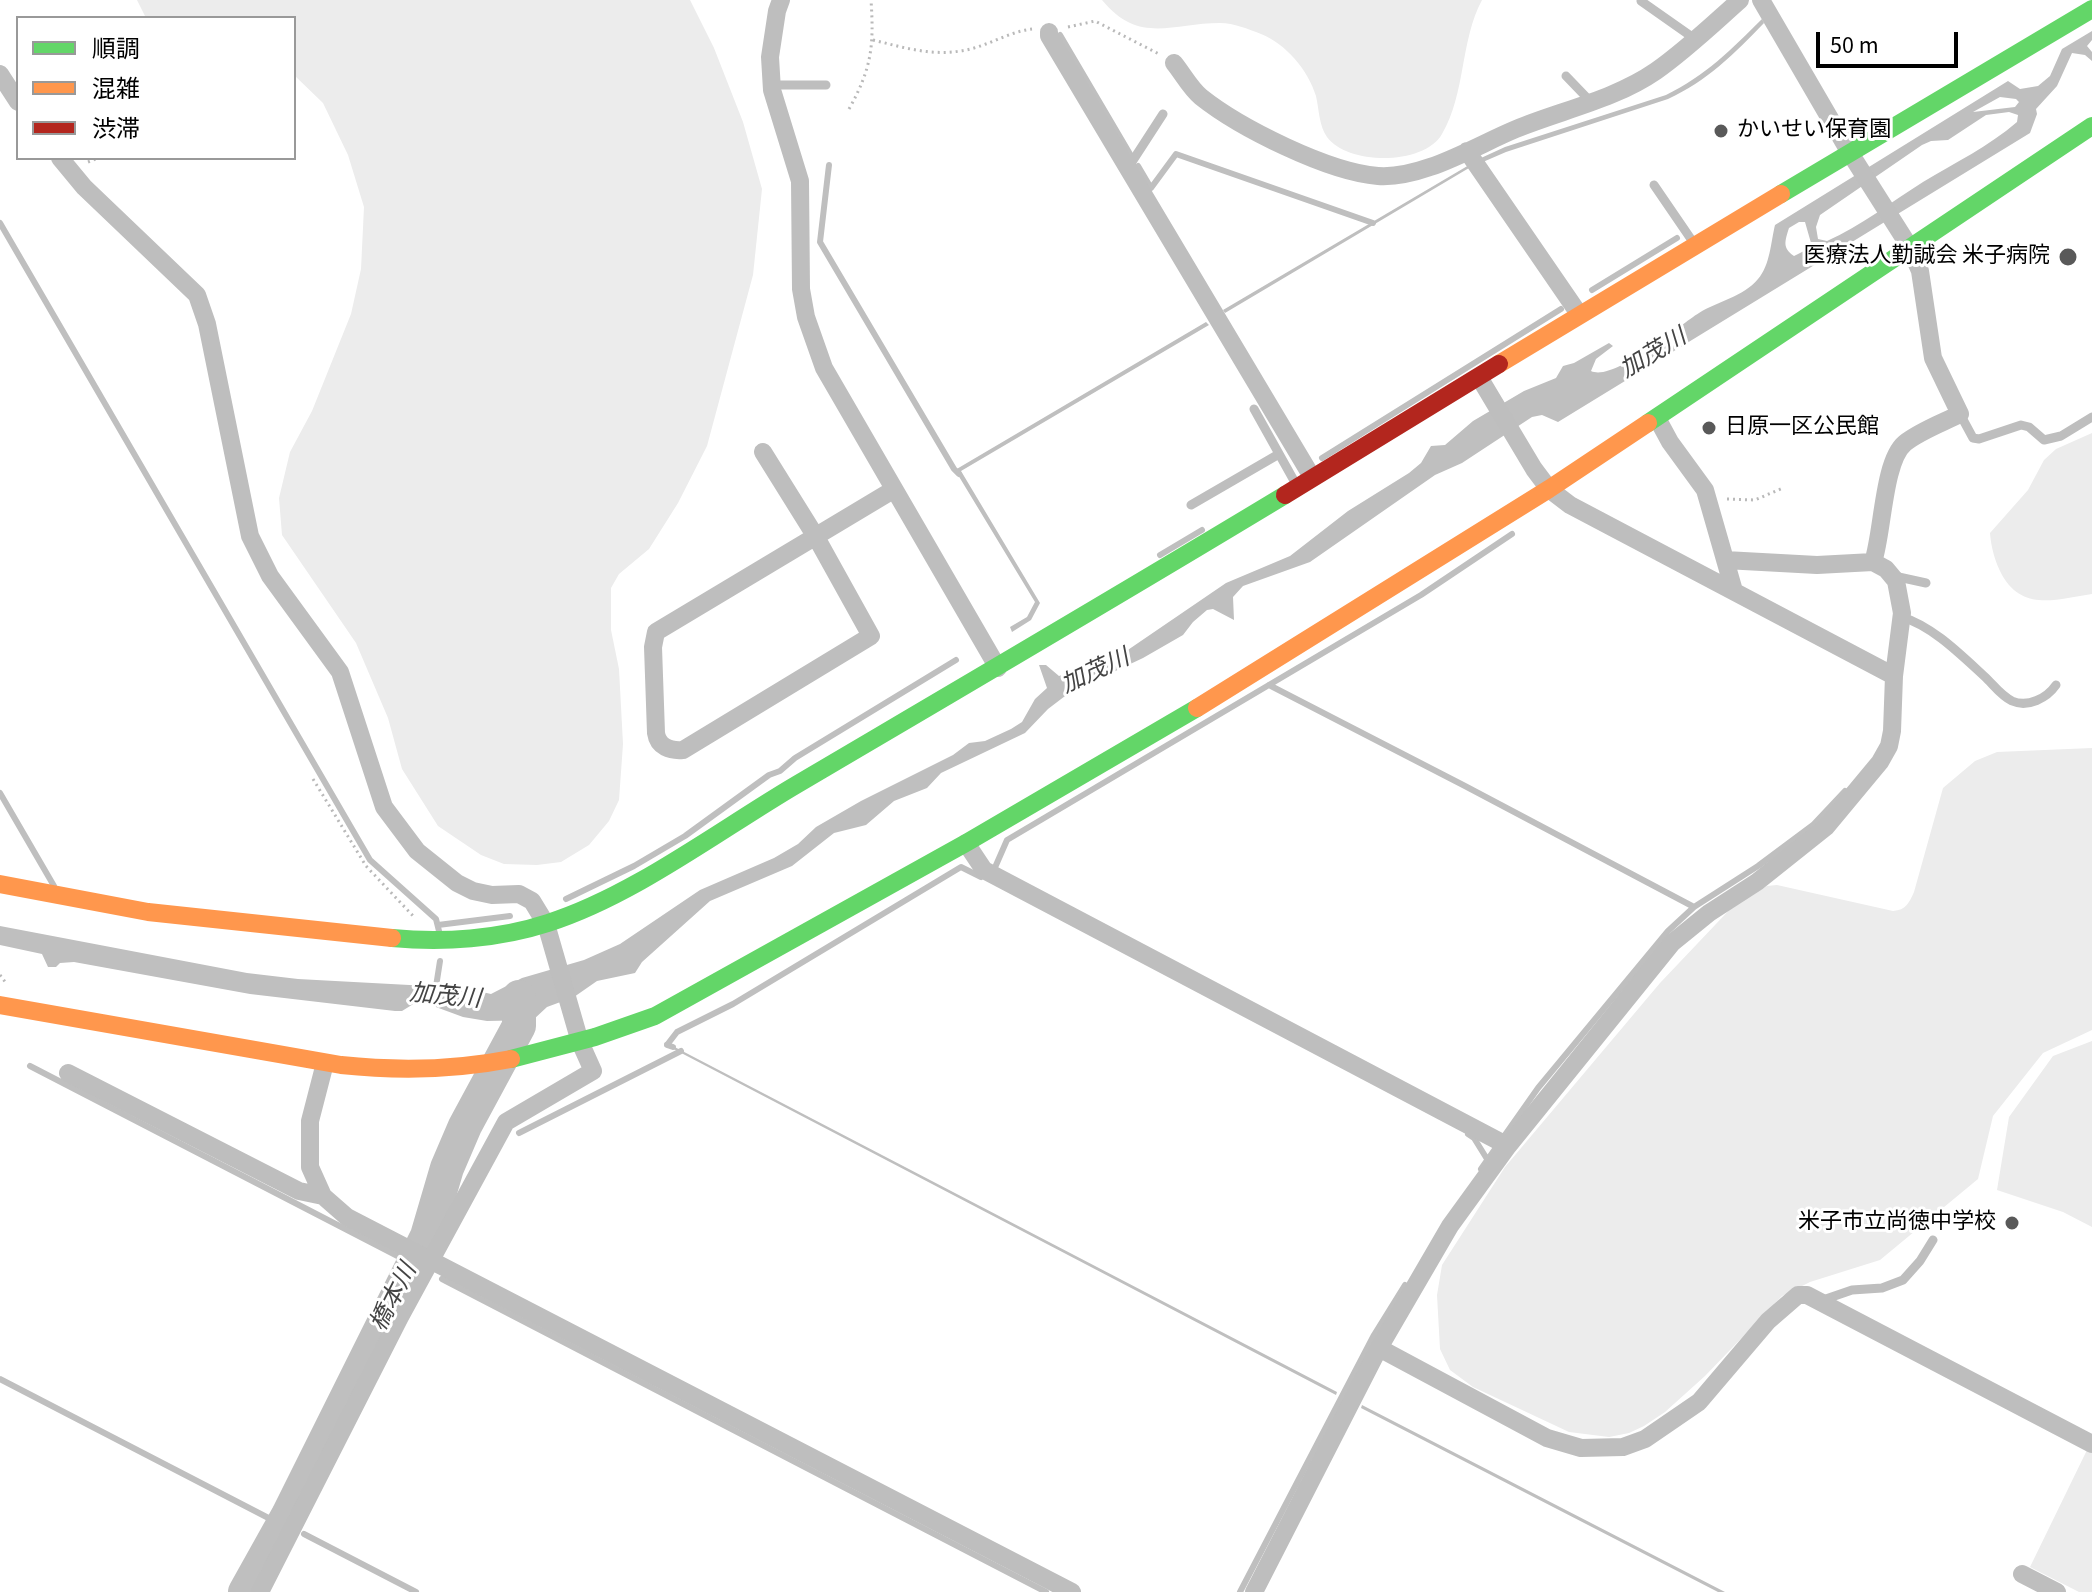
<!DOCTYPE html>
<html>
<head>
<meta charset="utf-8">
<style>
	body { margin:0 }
	#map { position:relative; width:2092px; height:1592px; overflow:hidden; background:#fff; font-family:"Source Sans 3","Noto Sans JP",sans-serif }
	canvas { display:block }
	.legend { position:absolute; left:16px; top:16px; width:280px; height:144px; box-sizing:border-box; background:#fff; border:2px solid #999; margin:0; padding:10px 14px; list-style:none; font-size:24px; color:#000 }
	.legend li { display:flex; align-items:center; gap:16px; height:40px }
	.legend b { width:40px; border:2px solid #999 }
	.scale { position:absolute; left:1816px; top:32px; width:142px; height:36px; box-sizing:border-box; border:4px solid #000; border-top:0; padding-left:10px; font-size:24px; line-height:28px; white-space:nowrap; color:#000; -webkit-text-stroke:6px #fff; paint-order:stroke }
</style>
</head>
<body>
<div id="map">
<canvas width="2092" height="1592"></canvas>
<ul class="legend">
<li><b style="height:10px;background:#63d668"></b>順調</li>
<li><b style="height:10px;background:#ff974d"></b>混雑</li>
<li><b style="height:10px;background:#b3261e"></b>渋滞</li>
</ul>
<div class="scale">50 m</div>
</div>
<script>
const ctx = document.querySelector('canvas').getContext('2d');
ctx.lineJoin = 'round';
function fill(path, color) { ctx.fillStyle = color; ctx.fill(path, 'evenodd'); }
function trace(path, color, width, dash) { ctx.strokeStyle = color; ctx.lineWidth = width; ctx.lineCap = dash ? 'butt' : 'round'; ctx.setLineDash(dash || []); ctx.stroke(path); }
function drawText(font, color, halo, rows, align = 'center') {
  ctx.font = font + ' "Source Sans 3","Noto Sans JP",sans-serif'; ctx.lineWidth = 6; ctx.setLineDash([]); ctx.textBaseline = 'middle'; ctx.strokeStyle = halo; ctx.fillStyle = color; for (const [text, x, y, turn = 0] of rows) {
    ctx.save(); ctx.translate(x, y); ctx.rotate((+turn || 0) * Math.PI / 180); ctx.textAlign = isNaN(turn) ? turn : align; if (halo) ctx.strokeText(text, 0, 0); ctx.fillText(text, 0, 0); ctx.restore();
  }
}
fill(new Path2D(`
	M 137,0 L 690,0 L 714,48 L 743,122 L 762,189 L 753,275 L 707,446 L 678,503 L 649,549 L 619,574 L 611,588 L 611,630 L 619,669 L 623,744 L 619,800 L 609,821 L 589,845 L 561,862 L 537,865 L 504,864 L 481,855 L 438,826 L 402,769 L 388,718 L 356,643 L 282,535 L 279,498 L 290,452 L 312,411 L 351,314 L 361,269 L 364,207 L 348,155 L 323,103 L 294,75 L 294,18 L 146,18 Z
	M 1102,0 L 1482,0 C 1460,41 1466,93 1442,134 C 1424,166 1347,165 1327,137 C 1319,126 1319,109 1316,96 C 1308,70 1286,44 1261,34 C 1248,29 1234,23 1220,23 C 1172,23 1139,45 1102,0 Z
	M 2092,433 L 2092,594 C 2057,599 2023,612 2002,575 C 1995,562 1991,547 1990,533 L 2028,490 L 2044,460 L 2056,449 Z
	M 2092,748 L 2092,1030 L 2043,1053 L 1993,1116 L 1978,1179 L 1880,1260 L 1810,1282 L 1782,1296 L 1705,1376 L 1665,1412 L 1644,1426 L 1629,1433 L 1609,1437 L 1569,1432 L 1473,1387 L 1450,1370 L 1440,1349 L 1437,1295 L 1442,1265 L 1505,1167 L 1660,983 L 1734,905 L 1767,886 L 1777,885 L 1893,911 C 1906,910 1909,903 1914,892 L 1943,788 L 1975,761 L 1997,752 Z
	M 2092,1041 L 2092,1227 L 2063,1212 L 1997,1190 L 2009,1117 L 2053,1056 Z
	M 2087,1450 L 2092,1453 L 2092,1592 L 2079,1592 L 2030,1567 Z`), '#ececec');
fill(new Path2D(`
	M 1762,19 L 1764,23 C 1734,54 1707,81 1668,99 L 1506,152 L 1469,168 L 1225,313 L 1223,310 L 1481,158 L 1505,147 L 1666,95 C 1705,76 1732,49 1762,19 Z
	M 2092,31 L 2092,40 L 2087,46 L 2092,52 L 2092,61 L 2085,55 L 2072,53 L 2057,86 L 2036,109 L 2037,114 L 2030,133 L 1558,422 L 1542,415 L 1532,417 L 1462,463 L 1435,475 L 1310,562 L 1243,586 L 1233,597 L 1234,620 L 1213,609 L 1207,610 L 1193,622 L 1183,635 L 1143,658 L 1107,675 L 1090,677 L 1048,709 L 1025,733 L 941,773 L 927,788 L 894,801 L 866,825 L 834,833 L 792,866 L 710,901 L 642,962 L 635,973 L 597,981 L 574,997 L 547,1007 L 533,1020 L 487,1021 L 463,1017 L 425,1003 L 415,1003 L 402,1011 L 395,1011 L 250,994 L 74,962 L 60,963 L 56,967 L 48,967 L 42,954 L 0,945 L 0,926 L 247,973 L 298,979 L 465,988 L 491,994 L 522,978 L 584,960 L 620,944 L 700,890 L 774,858 L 798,844 L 816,827 L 861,801 L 953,755 L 969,743 L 985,741 L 1011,729 L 1022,722 L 1035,699 L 1047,688 L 1039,665 L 1046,665 L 1059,676 L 1119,656 L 1226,583 L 1290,556 L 1348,511 L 1409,473 L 1421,463 L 1431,446 L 1445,445 L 1473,421 L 1524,391 L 1556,378 L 1563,366 L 1574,363 L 1609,343 L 1613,346 L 1596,359 L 1591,371 C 1614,382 1678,326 1699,313 C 1718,301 1743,297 1758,279 C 1770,266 1771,241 1775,225 L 2008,81 L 2020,89 L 2038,86 L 2050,76 L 2062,49 ZM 2000,97 L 2016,99 L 2019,102 L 2015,107 L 1973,112 ZM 2009,112 L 2018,115 L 2017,122 C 1988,147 1956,162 1923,182 C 1891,202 1861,226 1827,241 L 1818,239 L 1816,227 L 1820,215 L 1922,145 L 1931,141 L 1948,140 L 1986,115 ZM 1799,222 L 1805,222 L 1811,243 L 1808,249 L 1794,256 C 1782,248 1785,241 1789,228 Z
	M 1206,322 L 1209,325 L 961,471 L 1040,603 L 1031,620 L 1012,632 L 1010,627 L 1027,617 L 1035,602 L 955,470 Z
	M 665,1042 L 1337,1392 L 1336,1395 L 664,1044 Z
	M 1362,1405 L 1725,1592 L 1718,1592 L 1361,1408 Z`), '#bfbfbf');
trace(new Path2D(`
	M 1060,35 L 1130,154
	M 829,165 L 820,242 L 954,469 L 959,474
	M 1138,166 L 1151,188 L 1176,154 L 1373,223
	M 0,223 L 370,860 L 436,919 L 439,931
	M 1592,290 L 1677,238
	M 1322,458 L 1561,309
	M 1160,555 L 1202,530
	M 1269,685 L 1465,786 L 1694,907
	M 0,793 L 54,886
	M 993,872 L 1007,840 L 1421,595 L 1512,534
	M 566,899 L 634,866 L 685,836 L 769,775 L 780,771 L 795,758 L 956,660
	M 438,925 L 510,916
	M 435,993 L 440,961
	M 673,1047 L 667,1045 L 677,1032 L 733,1004 L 961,867 L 981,877
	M 30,1066 L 413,1264
	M 519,1133 L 681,1051
	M 1468,1134 L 1474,1138 L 1487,1159
	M 1481,1169 L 1538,1088 L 1668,931 L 1694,907 L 1758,866 L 1813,825 L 1845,791
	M 442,1279 L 1046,1592
	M 0,1379 L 282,1525
	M 304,1534 L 416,1592
	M 1240,1592 L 1374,1335 L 1405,1285`), '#bfbfbf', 6);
trace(new Path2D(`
	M 245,1592 L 288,1515 L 427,1236 L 447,1168 L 465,1126 L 519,1026 L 519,997`), '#bfbfbf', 34);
trace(new Path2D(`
	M 1068,27 L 1095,21 L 1159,54
	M 873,40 C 902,47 930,56 960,51 C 985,48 1007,32 1032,29
	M 849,109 C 872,68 874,45 871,0
	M 88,162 L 98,158
	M 1727,499 L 1755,500 L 1783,488
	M 313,779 L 366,866 L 415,918
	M 0,975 L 6,983`), '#b9b9b9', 3, [2, 4]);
trace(new Path2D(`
	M 1641,1 L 1695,39
	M 1566,76 L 1591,102
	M 772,85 L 826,85
	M 1128,168 L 1163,114
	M 1654,185 L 1693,242
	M 1254,409 L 1297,486
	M 1960,414 L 1973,438 L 1979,439 L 2021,425 L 2029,427 L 2044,440 L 2061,436 L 2092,417
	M 1191,505 L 1279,454
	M 1894,576 L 1926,583
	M 1902,617 C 1932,626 1960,654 1984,676 C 1993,684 2000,695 2012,701 C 2028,708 2047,698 2056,685
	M 1820,1301 L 1852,1290 L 1882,1288 L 1903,1280 L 1920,1261 L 1933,1240`), '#bebebe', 9);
trace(new Path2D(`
	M 781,0 L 777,11 L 770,57 L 772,90 L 800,181 L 801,289 L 806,317 L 824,368 L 998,668
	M 1049,32 L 1049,36 L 1312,477
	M 1174,63 C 1183,74 1190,88 1201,97 C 1240,128 1328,172 1378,176 C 1423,179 1475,146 1516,129 C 1562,110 1614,100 1656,71 C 1686,50 1713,24 1740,0
	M 0,74 L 18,102
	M 1467,151 L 1579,314
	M 60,158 L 84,187 L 197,295 L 207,324 L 250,536 L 270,576 L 340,672 L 384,807 L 417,851 L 457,883 L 473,891 L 492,895 L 519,894 L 532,901 L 546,924 L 580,1042 L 593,1071 L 506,1122 L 400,1317 L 260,1592
	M 1479,377 L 1534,469 L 1549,489 L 1570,505 L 1894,676
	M 1657,418 L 1670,442 L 1705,490 L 1734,591
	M 763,452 L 816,537 L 871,636 L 683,750 C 670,751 658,747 656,733 L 653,647 L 656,632 L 893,490
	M 1725,560 L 1817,565 L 1873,562
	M 966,843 L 984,870 L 1508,1146
	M 68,1073 L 299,1191 L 323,1196 L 347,1217 L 1072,1592
	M 323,1196 L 310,1167 L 310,1121 L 325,1063
	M 1379,1348 L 1547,1438 L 1581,1448 L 1623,1447 L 1645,1439 L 1699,1402 L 1768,1321 L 1798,1295 L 1807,1295 L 2092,1444
	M 2022,1574 L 2057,1592
	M 1254,1592 L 1379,1348 L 1450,1226 L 1508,1146 L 1672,943 L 1709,913 L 1757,882 L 1826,827 L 1880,762 L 1889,746 L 1892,731 L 1894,676 L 1902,613 L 1896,581 L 1886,569 L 1873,562 C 1883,533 1883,461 1905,443 C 1920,431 1942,423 1960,414 L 1933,358 L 1920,271 L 1909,246 L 1850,153 L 1761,0`), '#bebebe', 18);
trace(new Path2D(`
	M 1781,194 L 2092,9
	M 1648,423 L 2092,126
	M 392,938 C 443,943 499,939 548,923 C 633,896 718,831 796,785 C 959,689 1123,593 1285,495
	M 511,1059 L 595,1037 L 655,1016 L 966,843 L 1197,708`), '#63d668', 18);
trace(new Path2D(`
	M 1499,364 L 1781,194
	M 1197,708 L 1549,489 L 1648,423
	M 0,884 L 148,912 L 392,938
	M 0,1005 L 341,1065 C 398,1071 455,1070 511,1059`), '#ff974d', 18);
trace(new Path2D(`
	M 1285,495 L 1499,364`), '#b3261e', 18);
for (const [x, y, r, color] of [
	[1721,131,8,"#595959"],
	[2068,257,10,"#595959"],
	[1709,428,8,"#595959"],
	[2012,1223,8,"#595959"]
]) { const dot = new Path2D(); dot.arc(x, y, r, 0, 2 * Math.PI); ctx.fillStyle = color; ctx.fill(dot); trace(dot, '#fff', 3); }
drawText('22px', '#000', '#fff', [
	["かいせい保育園",1737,131],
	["医療法人勤誠会 米子病院",2050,257,"right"],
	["日原一区公民館",1725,428],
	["米子市立尚徳中学校",1996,1223,"right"]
], 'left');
drawText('italic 24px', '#444', '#fff', [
	["加茂川",1654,355,-31],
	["加茂川",1096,673,-25],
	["加茂川",445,998,5],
	["橋本川",395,1298,-63]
]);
</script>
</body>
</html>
